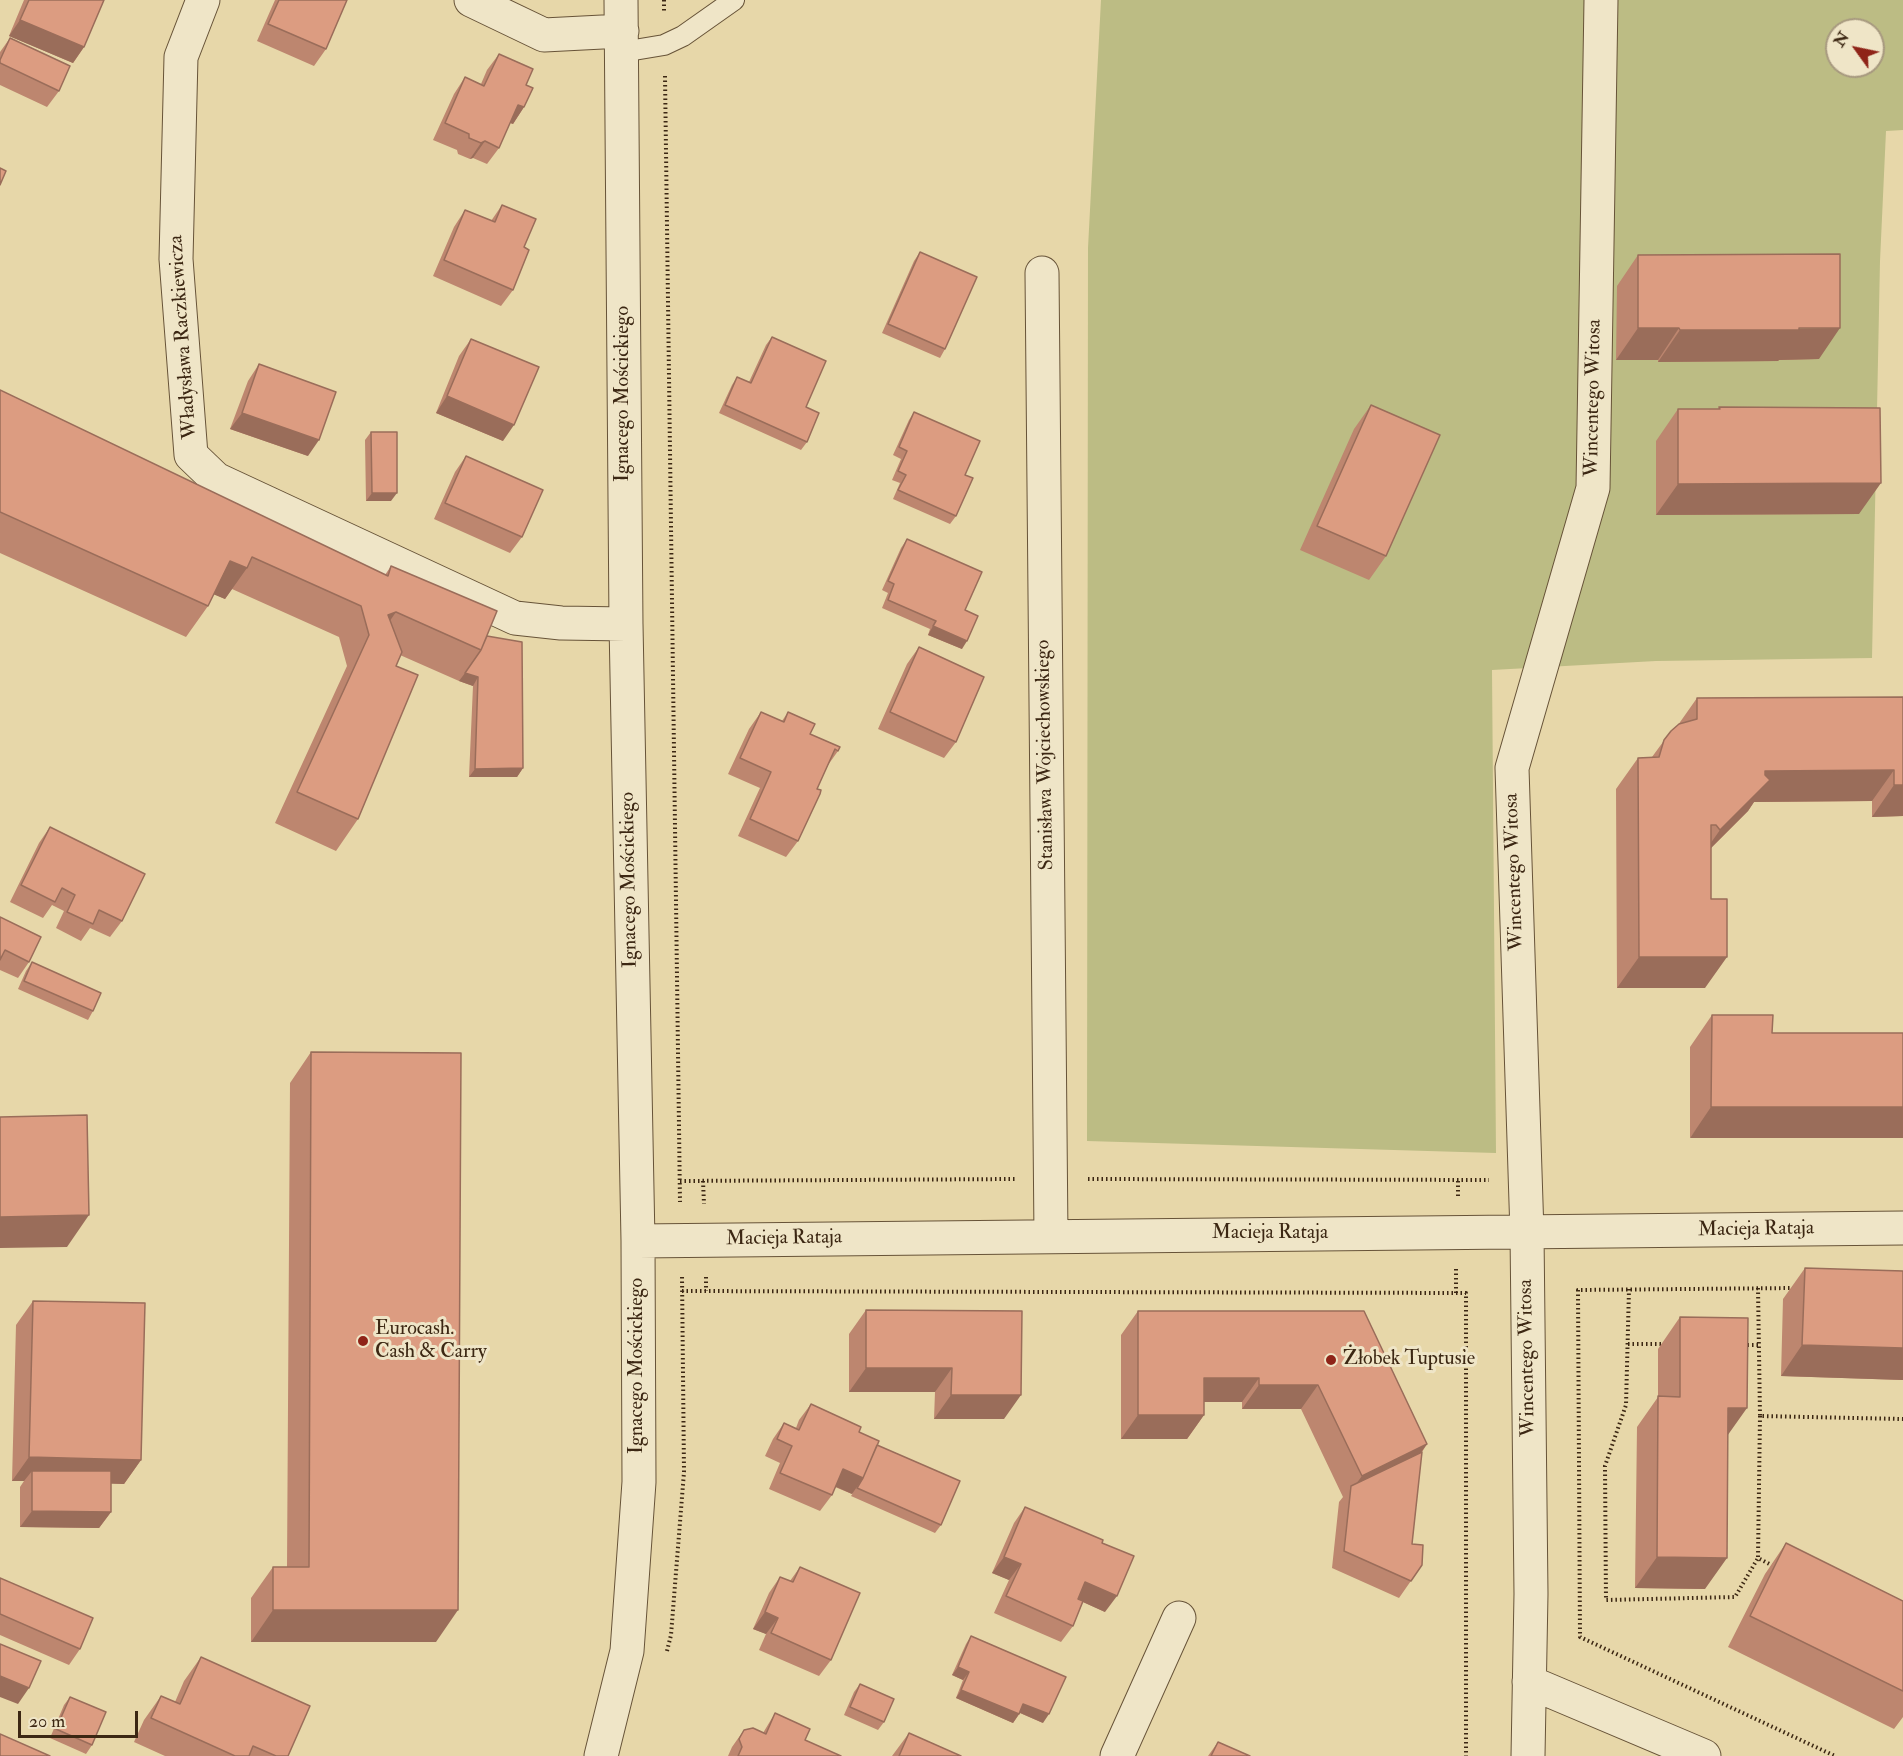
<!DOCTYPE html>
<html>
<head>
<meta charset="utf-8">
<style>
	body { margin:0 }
	#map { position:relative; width:1903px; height:1756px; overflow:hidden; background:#e7d7a9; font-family:"IM FELL Double Pica",serif }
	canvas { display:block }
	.north { position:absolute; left:1825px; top:18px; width:60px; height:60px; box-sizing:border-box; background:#efe5c7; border:2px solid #a7997f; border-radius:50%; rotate:303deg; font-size:16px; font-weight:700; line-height:24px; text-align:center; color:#3c2713 }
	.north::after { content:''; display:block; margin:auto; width:21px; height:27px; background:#8f2418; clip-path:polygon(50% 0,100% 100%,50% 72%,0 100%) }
	.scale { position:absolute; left:18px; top:1711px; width:120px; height:27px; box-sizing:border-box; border:3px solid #3c2713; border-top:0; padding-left:8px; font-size:18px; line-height:21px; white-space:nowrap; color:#3c2713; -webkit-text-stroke:4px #efe5c7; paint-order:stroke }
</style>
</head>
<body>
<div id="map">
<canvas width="1903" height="1756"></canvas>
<div class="north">N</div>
<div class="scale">20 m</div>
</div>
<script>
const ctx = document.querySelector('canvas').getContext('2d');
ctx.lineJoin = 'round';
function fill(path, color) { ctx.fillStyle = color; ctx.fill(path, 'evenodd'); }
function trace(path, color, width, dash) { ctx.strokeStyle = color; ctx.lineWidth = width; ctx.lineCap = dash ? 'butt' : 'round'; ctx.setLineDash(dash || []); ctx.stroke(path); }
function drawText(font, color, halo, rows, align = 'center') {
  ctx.font = font + ' "IM FELL Double Pica",serif'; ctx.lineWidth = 6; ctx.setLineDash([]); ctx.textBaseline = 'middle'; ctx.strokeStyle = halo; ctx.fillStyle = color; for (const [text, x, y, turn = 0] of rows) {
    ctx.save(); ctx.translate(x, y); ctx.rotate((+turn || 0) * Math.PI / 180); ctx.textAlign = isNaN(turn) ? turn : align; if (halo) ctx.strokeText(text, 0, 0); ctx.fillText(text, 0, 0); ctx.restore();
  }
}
fill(new Path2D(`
	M 1101,0 L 1903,0 L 1903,130 L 1886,131 L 1880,261 L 1872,658 L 1656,661 L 1492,670 L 1496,1153 L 1087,1141 L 1088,248 ZM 1837,30 L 1873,30 L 1873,66 L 1837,66 Z`), '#bcbc84');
const lane = new Path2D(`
	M 622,52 L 664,45 L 683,36 L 734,0`);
const street = new Path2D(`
	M 203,0 L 181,57 L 176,259 L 191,455 L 216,479 L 515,618 L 561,623 L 626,624
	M 471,0 L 544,35 L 622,31
	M 1042,273 L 1051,1236
	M 638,1241 L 1903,1228
	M 1529,1682 L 1704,1756
	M 601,1756 L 627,1651 L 639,1482 L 638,1241 L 626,624 L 621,0
	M 1117,1756 L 1179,1618
	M 1528,1756 L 1531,1594 L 1527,1233 L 1512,768 L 1593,488 L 1601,0`);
trace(lane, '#675338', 22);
trace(street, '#675338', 35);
trace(new Path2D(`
	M 664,0 L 664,12
	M 665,76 L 680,1202
	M 1088,1179 L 1489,1180
	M 680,1181 L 1015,1179
	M 703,1181 L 704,1204
	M 1458,1196 L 1458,1181
	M 706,1277 L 706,1291
	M 1758,1288 L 1760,1416 L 1903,1419
	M 1794,1288 L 1578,1290 L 1580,1637 L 1835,1756
	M 1629,1289 L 1626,1405 L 1605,1466 L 1606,1600 L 1735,1597 L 1758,1558
	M 682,1291 L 1466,1293 L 1466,1756
	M 1456,1293 L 1456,1269
	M 1628,1344 L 1666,1344
	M 1743,1345 L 1758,1345
	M 1760,1416 L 1758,1558 L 1775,1567
	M 667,1651 L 671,1635 L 684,1472 L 682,1276`), '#3c2713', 4, [1.5, 3]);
trace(lane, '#efe5c7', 20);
trace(street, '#efe5c7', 33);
fill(new Path2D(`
	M 24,0 L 104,0 L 84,47 L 73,63 L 9,36 Z
	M 275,0 L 347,0 L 326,49 L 314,66 L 257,41 Z
	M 10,38 L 59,91 L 47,107 L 0,85 L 0,52 Z
	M 499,54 L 526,85 L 524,107 L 513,124 L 510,123 L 499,148 L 487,164 L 473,158 L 470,159 L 458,154 L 457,150 L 433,140 L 454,94 L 465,77 L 481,84 L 487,70 Z
	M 502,205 L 513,290 L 501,306 L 433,276 L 454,227 L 465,210 L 491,221 Z
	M 920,252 L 945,349 L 940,358 L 882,333 L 914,261 Z
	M 1638,255 L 1819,359 L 1779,360 L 1778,361 L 1658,362 L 1658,360 L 1616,360 L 1617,286 Z
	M 772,337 L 807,442 L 801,450 L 719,413 L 732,385 L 737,377 L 749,382 L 766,345 Z
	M 471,339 L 503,441 L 436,413 L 459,356 Z
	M 259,364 L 308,456 L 230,429 L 248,381 Z
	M 0,390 L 385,575 L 391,566 L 487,636 L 523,768 L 517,777 L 469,777 L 473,686 L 459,681 L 400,655 L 396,666 L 358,819 L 336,851 L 275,823 L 347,666 L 339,637 L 232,589 L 225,599 L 214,594 L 208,606 L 186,637 L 0,553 Z
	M 1371,405 L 1386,556 L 1369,580 L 1300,550 L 1354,429 Z
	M 1719,407 L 1859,514 L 1656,515 L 1656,441 L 1678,409 L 1718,409 Z
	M 914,412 L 965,475 L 956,516 L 950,524 L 893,499 L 900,483 L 892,480 L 901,459 L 893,455 L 909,420 Z
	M 371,432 L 391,501 L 366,501 L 365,440 Z
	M 466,456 L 522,537 L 510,553 L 434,519 L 455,472 Z
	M 907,539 L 965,610 L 962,649 L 928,635 L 930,629 L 882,608 L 888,593 L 882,590 L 901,548 Z
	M 919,647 L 956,742 L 944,758 L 878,729 L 907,664 Z
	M 1903,697 L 1903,816 L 1872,817 L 1872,801 L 1754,802 L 1748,811 L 1711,848 L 1705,988 L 1617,988 L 1616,789 L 1638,758 L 1652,757 L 1671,731 L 1678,725 L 1697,698 Z
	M 761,712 L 782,721 L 788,712 L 810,734 L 838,751 L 828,765 L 817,789 L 798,841 L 786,857 L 738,836 L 760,788 L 728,774 L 749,729 Z
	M 50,827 L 122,921 L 110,937 L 90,928 L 81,941 L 56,928 L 64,911 L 52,905 L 43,918 L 10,902 L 39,843 Z
	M 0,917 L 29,962 L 18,978 L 0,970 Z
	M 32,962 L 93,1011 L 88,1020 L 18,989 L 26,971 Z
	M 1712,1015 L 1772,1033 L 1690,1138 L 1690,1047 Z
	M 311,1052 L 436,1642 L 251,1642 L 251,1598 L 273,1567 L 287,1567 L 290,1083 Z
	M 1805,1268 L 1903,1271 L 1903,1380 L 1781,1376 L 1783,1299 Z
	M 33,1301 L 141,1460 L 124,1484 L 111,1483 L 111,1512 L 99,1528 L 20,1527 L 20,1487 L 24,1481 L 12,1481 L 16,1325 Z
	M 866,1310 L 1022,1311 L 1004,1419 L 934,1419 L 935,1392 L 849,1392 L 849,1334 Z
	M 1138,1311 L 1364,1311 L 1427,1444 L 1422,1452 L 1412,1544 L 1422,1565 L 1399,1598 L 1332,1568 L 1339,1502 L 1343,1497 L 1301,1409 L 1242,1409 L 1242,1402 L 1204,1402 L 1204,1415 L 1187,1439 L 1121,1439 L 1121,1335 Z
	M 1680,1317 L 1728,1435 L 1705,1589 L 1635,1588 L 1637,1427 L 1658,1397 L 1658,1349 Z
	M 811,1404 L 859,1432 L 877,1445 L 941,1525 L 935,1533 L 851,1496 L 853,1493 L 852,1494 L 835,1487 L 832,1495 L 820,1511 L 769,1489 L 780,1463 L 765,1456 L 773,1439 L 784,1423 L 796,1428 L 799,1420 Z
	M 1025,1507 L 1102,1543 L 1105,1612 L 1083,1602 L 1073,1626 L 1061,1642 L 994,1613 L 1009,1580 L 992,1573 L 1014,1523 Z
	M 1786,1543 L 1903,1601 L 1903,1717 L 1894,1729 L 1728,1647 L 1765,1574 Z
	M 800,1567 L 831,1660 L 819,1676 L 759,1650 L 766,1634 L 753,1629 L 769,1593 L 780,1577 L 790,1581 Z
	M 0,1578 L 80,1649 L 69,1665 L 0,1635 Z
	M 971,1636 L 1043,1723 L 1020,1713 L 1013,1723 L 956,1698 L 963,1680 L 952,1675 L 966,1644 Z
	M 201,1657 L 288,1756 L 165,1756 L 134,1742 L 144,1720 L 161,1696 L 175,1702 L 184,1681 Z
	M 860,1684 L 884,1722 L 878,1730 L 844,1715 L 854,1692 Z
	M 70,1697 L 92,1745 L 86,1754 L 50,1738 L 64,1705 Z
	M 775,1713 L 805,1740 L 841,1756 L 728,1756 L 732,1747 L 744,1730 L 763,1733 Z
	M 909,1733 L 961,1756 L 892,1756 Z
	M 1218,1742 L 1250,1756 L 1208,1756 Z`), '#bd866f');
fill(new Path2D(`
	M 20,20 L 84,47 L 73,63 L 9,36 Z
	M 518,105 L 524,107 L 513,124 L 506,121 Z
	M 485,141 L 473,158 L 470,159 L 481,143 Z
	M 1638,328 L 1679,328 L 1658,360 L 1616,360 Z
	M 1840,328 L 1819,359 L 1779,360 L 1778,361 L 1658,362 L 1680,330 Z
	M 447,396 L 514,425 L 503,441 L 436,413 Z
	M 242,413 L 319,440 L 308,456 L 230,429 Z
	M 1881,483 L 1859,514 L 1656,515 L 1678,484 Z
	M 372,493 L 397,493 L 391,501 L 366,501 Z
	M 230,561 L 247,568 L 225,599 L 208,592 Z
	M 396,612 L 374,644 L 388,615 Z
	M 933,626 L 967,641 L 962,649 L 928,635 Z
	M 465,673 L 478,677 L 473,686 L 459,681 Z
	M 523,768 L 517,777 L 469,777 L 475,769 Z
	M 1894,770 L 1872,801 L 1754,802 L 1748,811 L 1698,861 L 1720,830 L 1765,771 Z
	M 1894,785 L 1903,785 L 1903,816 L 1872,817 Z
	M 1639,957 L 1727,957 L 1705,988 L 1617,988 Z
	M 1711,1107 L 1903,1107 L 1903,1138 L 1690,1138 Z
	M 89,1215 L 67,1247 L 0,1248 L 0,1217 Z
	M 1802,1345 L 1903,1348 L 1903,1380 L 1781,1376 Z
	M 866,1368 L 952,1368 L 935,1392 L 849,1392 Z
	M 1204,1378 L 1259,1378 L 1242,1402 L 1187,1402 Z
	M 1259,1385 L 1318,1385 L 1301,1409 L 1242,1409 Z
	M 951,1395 L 1021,1395 L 1004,1419 L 934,1419 Z
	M 1728,1408 L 1747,1408 L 1725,1439 Z
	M 1138,1415 L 1204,1415 L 1187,1439 L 1121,1439 Z
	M 1427,1444 L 1410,1468 L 1350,1492 L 1362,1476 Z
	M 29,1457 L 141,1460 L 124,1484 L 32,1482 L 32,1471 L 24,1481 L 12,1481 Z
	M 843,1469 L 863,1478 L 852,1494 L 832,1485 Z
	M 32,1511 L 111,1512 L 99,1528 L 20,1527 Z
	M 1004,1557 L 1021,1564 L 1009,1580 L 992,1573 Z
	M 1657,1557 L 1727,1558 L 1705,1589 L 1635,1588 Z
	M 1085,1582 L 1117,1596 L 1105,1612 L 1074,1598 Z
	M 273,1610 L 458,1610 L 436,1642 L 251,1642 Z
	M 765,1612 L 778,1618 L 766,1634 L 753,1629 Z
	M 958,1667 L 969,1672 L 963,1680 L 952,1675 Z
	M 0,1676 L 29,1688 L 18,1704 L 0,1697 Z
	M 961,1690 L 1019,1714 L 1013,1723 L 956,1698 Z
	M 1023,1704 L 1049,1714 L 1043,1723 L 1018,1712 Z`), '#9a6d5a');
const building = new Path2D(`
	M 29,0 L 104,0 L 84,47 L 20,20 Z
	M 279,0 L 347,0 L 326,49 L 268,24 Z
	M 10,38 L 70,66 L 59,91 L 0,63 L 0,60 Z
	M 499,54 L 533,69 L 526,85 L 533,88 L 524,107 L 518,105 L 499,148 L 485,141 L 481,143 L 469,138 L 469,134 L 445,123 L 465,77 L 484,86 Z
	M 0,168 L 6,171 L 0,185 Z
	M 502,205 L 536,219 L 524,247 L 529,250 L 513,290 L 444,260 L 465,210 L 495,222 Z
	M 920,252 L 977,277 L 945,349 L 888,324 Z
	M 1840,254 L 1840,328 L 1799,328 L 1799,330 L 1680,330 L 1679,328 L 1638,328 L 1638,255 Z
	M 772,337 L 826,361 L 806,407 L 819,413 L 807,442 L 725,405 L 737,377 L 751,383 Z
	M 471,339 L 539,367 L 514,425 L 447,396 Z
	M 259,364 L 336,392 L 319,440 L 242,413 Z
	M 0,390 L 388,576 L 391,566 L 497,611 L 481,650 L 396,612 L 388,615 L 402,652 L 396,666 L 418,675 L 358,819 L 297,792 L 369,635 L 361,606 L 252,557 L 247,568 L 230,561 L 208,606 L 0,512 Z
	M 1371,405 L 1440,435 L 1386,556 L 1317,526 Z
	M 1719,407 L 1880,408 L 1881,483 L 1678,484 L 1678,409 L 1720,409 Z
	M 914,412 L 980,441 L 965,475 L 973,478 L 956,516 L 898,490 L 906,475 L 898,471 L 907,451 L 899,447 Z
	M 371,432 L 397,432 L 397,493 L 372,493 Z
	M 466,456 L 543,490 L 522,537 L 445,503 Z
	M 907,539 L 982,572 L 965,610 L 978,616 L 967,641 L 933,626 L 936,621 L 888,600 L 894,584 L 888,581 Z
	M 487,636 L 522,642 L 523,768 L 475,769 L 478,677 L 465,673 L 481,650 Z
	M 919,647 L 984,677 L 956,742 L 890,712 Z
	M 1903,697 L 1903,785 L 1894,785 L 1894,770 L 1765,771 L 1765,775 L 1770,780 L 1720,830 L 1716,825 L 1711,825 L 1711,899 L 1727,899 L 1727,957 L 1639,957 L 1638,758 L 1659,757 L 1664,740 L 1671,731 L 1679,724 L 1697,719 L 1697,698 Z
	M 761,712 L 784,722 L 788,712 L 815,724 L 810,734 L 840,747 L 838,751 L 835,749 L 817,789 L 821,790 L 820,794 L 798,841 L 750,819 L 771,772 L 740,758 Z
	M 50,827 L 145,874 L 122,921 L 99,910 L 93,924 L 67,912 L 75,895 L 62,888 L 55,902 L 21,885 Z
	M 0,917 L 41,937 L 29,962 L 5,950 L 0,960 Z
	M 32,962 L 101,993 L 93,1011 L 24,981 Z
	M 1712,1015 L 1773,1015 L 1772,1033 L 1903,1033 L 1903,1107 L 1711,1107 Z
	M 311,1052 L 461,1053 L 458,1610 L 273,1610 L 273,1567 L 309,1567 Z
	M 87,1115 L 89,1215 L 0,1217 L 0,1117 Z
	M 1805,1268 L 1903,1271 L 1903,1348 L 1802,1345 Z
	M 33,1301 L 145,1303 L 141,1460 L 29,1457 Z
	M 866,1310 L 1022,1311 L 1021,1395 L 951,1395 L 952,1368 L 866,1368 Z
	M 1138,1311 L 1364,1311 L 1427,1444 L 1362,1476 L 1318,1385 L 1259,1385 L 1259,1378 L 1204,1378 L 1204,1415 L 1138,1415 Z
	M 1680,1317 L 1748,1318 L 1747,1408 L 1728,1408 L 1727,1558 L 1657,1557 L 1658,1396 L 1680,1397 Z
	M 811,1404 L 861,1427 L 859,1432 L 879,1441 L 863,1478 L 843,1469 L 832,1495 L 780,1473 L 792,1446 L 777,1439 L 784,1423 L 799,1430 Z
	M 877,1445 L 960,1481 L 941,1525 L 857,1488 L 863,1478 Z
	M 1422,1452 L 1412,1544 L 1423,1545 L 1422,1565 L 1411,1581 L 1344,1551 L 1351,1486 Z
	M 32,1471 L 111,1471 L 111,1512 L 32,1511 Z
	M 1025,1507 L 1103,1540 L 1102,1543 L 1134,1556 L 1117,1596 L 1085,1582 L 1078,1599 L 1083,1601 L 1073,1626 L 1006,1596 L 1021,1564 L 1004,1557 Z
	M 1786,1543 L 1903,1601 L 1903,1691 L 1750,1616 Z
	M 800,1567 L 860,1593 L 831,1660 L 771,1633 L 778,1618 L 765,1612 L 780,1577 L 793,1582 Z
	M 0,1578 L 93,1618 L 80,1649 L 0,1614 Z
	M 971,1636 L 1066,1677 L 1049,1714 L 1023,1704 L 1019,1714 L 961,1690 L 969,1672 L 958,1667 Z
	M 0,1644 L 41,1661 L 29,1688 L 0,1676 Z
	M 201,1657 L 310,1706 L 288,1756 L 276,1756 L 253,1746 L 249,1756 L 235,1756 L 151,1718 L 161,1696 L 180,1704 Z
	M 860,1684 L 894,1699 L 884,1722 L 850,1707 Z
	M 70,1697 L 106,1712 L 92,1745 L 56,1729 Z
	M 775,1713 L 810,1729 L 805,1740 L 841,1756 L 738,1756 L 742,1747 L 739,1739 L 744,1730 L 753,1728 L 766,1734 Z
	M 909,1733 L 961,1756 L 899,1756 Z
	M 0,1734 L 50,1756 L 0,1756 Z
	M 1218,1742 L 1250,1756 L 1211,1756 Z`);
fill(building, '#dc9c81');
trace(building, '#9a6d5a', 1.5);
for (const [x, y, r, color] of [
	[363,1341,6,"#8f2418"],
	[1331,1360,6,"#8f2418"]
]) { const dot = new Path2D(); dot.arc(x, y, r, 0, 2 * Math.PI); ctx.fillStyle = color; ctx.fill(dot); trace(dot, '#efe5c7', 2); }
drawText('20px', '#3c2713', '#efe5c7', [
	["Władysława Raczkiewicza",184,337,-94],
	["Ignacego Mościckiego",624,394,-90],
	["Wincentego Witosa",1594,398,-89],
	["Stanisława Wojciechowskiego",1046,755,-91],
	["Wincentego Witosa",1515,872,-92],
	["Ignacego Mościckiego",630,880,-91],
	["Macieja Rataja",1756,1230,-1],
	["Macieja Rataja",1270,1234],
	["Macieja Rataja",784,1239,-1],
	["Wincentego Witosa",1528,1358,-91],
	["Ignacego Mościckiego",638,1366,-90]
]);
drawText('20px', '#3c2713', '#efe5c7', [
	["Eurocash.",375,1330],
	["Cash & Carry",375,1353],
	["Żłobek Tuptusie",1343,1360]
], 'left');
</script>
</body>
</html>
